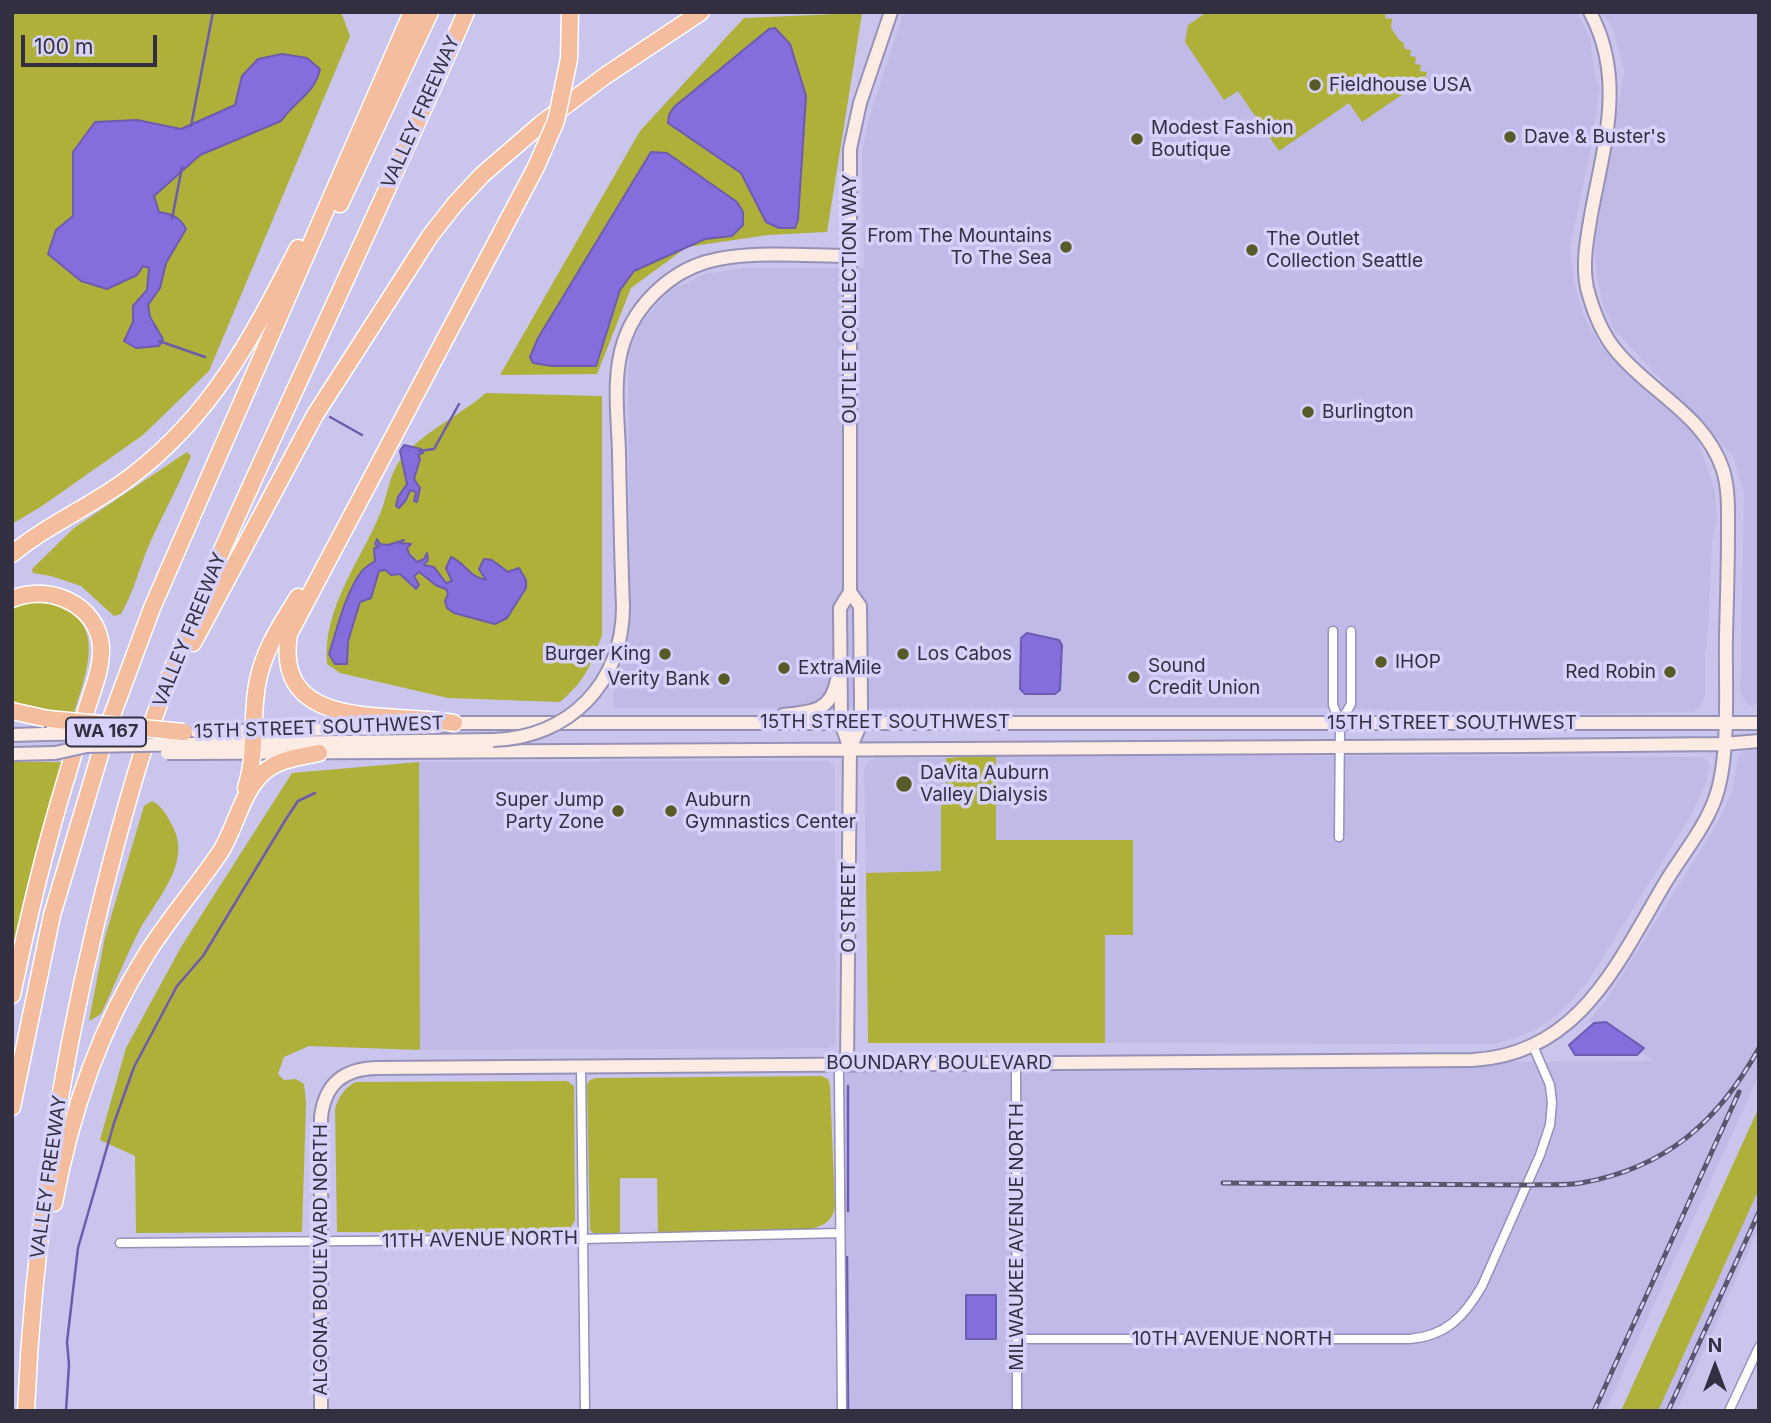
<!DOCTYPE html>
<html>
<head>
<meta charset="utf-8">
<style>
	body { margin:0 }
	#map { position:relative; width:1771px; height:1423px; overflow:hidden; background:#cac5ed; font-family:Inter,sans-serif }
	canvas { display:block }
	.frame { position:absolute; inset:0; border:14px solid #323040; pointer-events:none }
	.north { position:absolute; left:1680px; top:1332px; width:70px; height:70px; -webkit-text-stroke:5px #d7d2fb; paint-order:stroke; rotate:0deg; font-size:19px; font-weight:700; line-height:28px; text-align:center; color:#323040 }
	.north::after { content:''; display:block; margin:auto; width:24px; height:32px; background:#323040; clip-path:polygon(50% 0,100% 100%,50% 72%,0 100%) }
	.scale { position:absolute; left:21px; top:35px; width:136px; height:32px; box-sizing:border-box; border:4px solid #323040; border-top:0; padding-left:9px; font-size:21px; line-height:24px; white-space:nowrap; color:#323040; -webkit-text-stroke:5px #d7d2fb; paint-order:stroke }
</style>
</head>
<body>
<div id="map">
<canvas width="1771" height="1423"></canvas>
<div class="frame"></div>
<div class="north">N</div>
<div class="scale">100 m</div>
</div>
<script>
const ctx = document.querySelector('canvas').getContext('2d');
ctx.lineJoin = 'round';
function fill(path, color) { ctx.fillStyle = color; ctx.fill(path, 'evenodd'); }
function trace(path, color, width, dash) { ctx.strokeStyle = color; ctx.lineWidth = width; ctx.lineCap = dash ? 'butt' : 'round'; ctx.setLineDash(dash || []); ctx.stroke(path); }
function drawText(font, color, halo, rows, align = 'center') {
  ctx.font = font + ' Inter,sans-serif'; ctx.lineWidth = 7; ctx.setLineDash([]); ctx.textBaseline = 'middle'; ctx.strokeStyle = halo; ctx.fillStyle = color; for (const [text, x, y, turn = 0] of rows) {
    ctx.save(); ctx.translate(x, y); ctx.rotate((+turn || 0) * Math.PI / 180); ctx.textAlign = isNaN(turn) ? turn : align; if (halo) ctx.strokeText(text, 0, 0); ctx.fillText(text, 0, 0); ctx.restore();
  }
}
fill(new Path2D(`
	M 904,12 L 1577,12 L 1590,38 L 1595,76 L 1600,88 L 1589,157 L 1570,248 L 1575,287 L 1585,319 L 1600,344 L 1685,424 L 1698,440 L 1715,491 L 1717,515 L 1712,544 L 1707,647 L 1705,651 L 1705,696 L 1699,709 L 1692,712 L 1538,714 L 1312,708 L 614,708 L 613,678 L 626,652 L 630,630 L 628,371 L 630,349 L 634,339 L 642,321 L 669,291 L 705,274 L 741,268 L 864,268 L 862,153 L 868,121 Z
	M 1601,12 L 1759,12 L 1759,705 L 1750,705 L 1745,702 L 1740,693 L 1744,493 L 1733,456 L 1616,332 L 1605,311 L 1597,279 L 1594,248 L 1624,71 L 1613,28 Z
	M 1759,750 L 1759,881 L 1756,886 L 1759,888 L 1759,1055 L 1756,1060 L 1759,1061 L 1759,1075 L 1605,1411 L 843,1411 L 844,1064 L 1654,1061 L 1589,1021 L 1608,997 L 1717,824 L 1732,792 L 1738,757 L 1744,751 Z
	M 996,755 L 1701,757 L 1708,761 L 1710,766 L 1706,782 L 1690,817 L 1587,983 L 1559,1014 L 1533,1031 L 1506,1041 L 1493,1044 L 1105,1043 L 1105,935 L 1132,935 L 995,840 Z
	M 877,757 L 946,758 L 946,801 L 941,806 L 941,871 L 866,873 L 864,769 L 867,763 Z
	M 829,761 L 835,770 L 836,1040 L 835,1045 L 829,1048 L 420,1050 L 419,762 Z
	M 1759,1189 L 1759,1228 L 1677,1411 L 1657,1411 Z`), '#c0bae9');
fill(new Path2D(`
	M 12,12 L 341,12 L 350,36 L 209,371 L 143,435 L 42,506 L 12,524 Z
	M 1207,12 L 1386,13 L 1385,18 L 1392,19 L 1391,28 L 1400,41 L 1403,42 L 1405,49 L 1411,50 L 1410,56 L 1416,57 L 1415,64 L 1421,65 L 1420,71 L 1427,72 L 1425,79 L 1362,122 L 1349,103 L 1279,151 L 1238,91 L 1224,100 L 1185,42 L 1188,25 Z
	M 862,13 L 827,232 L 768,235 L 687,247 L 631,288 L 597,374 L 500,375 L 640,131 L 744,18 Z
	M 486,393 L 602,396 L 602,635 C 591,665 585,681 560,702 L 448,698 L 340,673 L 327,664 C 322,607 362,560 382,509 C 387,495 390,476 398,463 C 420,433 458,417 486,393 Z
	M 187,452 L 191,456 C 178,487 162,516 148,547 C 139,570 133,593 121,614 L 114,616 L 81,586 L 51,576 L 33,573 L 32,569 L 74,528 Z
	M 32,600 C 108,611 92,657 74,713 L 27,707 L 12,700 L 12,607 Z
	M 996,755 L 996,840 L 1133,840 L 1133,935 L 1105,935 L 1105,1043 L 868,1043 L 866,873 L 941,871 L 941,806 L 946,801 L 946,758 Z
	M 12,762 L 65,762 L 12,959 Z
	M 419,762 L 420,1050 L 309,1046 L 284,1057 L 278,1074 L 284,1080 L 296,1079 L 304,1084 L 306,1103 L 302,1232 L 136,1233 L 135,1156 L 100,1140 L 126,1048 L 181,947 L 292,773 Z
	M 152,801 C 163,807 166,814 172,825 C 193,863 156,899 139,931 C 125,958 114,987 101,1014 L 89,1021 L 105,937 L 144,806 Z
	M 821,1076 L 828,1079 L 830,1085 L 835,1207 C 832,1223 822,1226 808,1230 L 658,1233 L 657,1178 L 620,1178 L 620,1233 L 593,1233 L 590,1230 L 587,1084 L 590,1080 L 596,1078 Z
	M 567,1081 L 574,1086 L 575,1220 L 571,1227 L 557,1233 L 337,1232 L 335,1109 C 339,1096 344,1089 355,1082 Z
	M 1759,1107 L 1759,1189 L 1658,1411 L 1621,1411 Z`), '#aeb039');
const water = new Path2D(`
	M 775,28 L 790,44 L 806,96 L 798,220 L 795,228 L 779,228 L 766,222 L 741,173 L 668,123 L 669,115 L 674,107 L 769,29 Z
	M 282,54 L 307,58 L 320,69 C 315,93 295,101 281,121 L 200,155 L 154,196 L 159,212 C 172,214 180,217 186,229 L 166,263 L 160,288 L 148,305 L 150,317 L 163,339 L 159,346 L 136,348 L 124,341 L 133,322 L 133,306 L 147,290 L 149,268 L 143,266 L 137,275 L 107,289 L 81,281 L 48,254 L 56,230 L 73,216 L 73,152 L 95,122 L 137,120 L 181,129 L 235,105 L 242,76 L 258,59 Z
	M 651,152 L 667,153 L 737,202 L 743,212 L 743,225 L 732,236 L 705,239 L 634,271 L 620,290 L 596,366 L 552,366 L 533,363 L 530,357 L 538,338 Z
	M 404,445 L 421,449 L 423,453 L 418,455 L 420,459 L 414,479 L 420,488 L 417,502 L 414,501 L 416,492 L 410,490 L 406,500 L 399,508 L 396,506 L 398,497 L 407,484 L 400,451 Z
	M 377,539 L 380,544 L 388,545 L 404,540 L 400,543 L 411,544 L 407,548 L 409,554 L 417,562 L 424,559 L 427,553 L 428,560 L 424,565 L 434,567 L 446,583 L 452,581 L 446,568 L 451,557 C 467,564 467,576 486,580 L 479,569 L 484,559 L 492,560 L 508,572 L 519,568 L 526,580 L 526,588 L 507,618 L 495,624 L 454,613 L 447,608 L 445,601 L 448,594 L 446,589 L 437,586 L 419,572 L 414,576 L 419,585 L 416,589 L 400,574 L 391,575 L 386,570 L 379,571 L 371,598 L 360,602 L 348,641 L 347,664 L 335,664 L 329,654 C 337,629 346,591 362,571 C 365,567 371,564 375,561 L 374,548 L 379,547 L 375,544 Z
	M 1027,633 L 1059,640 L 1062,645 L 1060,690 L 1055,694 L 1025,694 L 1020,689 L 1021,638 Z
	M 1606,1022 L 1644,1048 L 1637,1055 L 1575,1055 L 1569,1045 L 1594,1023 Z
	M 966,1295 L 996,1295 L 996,1339 L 966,1339 Z`);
fill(water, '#866dde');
trace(water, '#6d5baf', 2);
trace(new Path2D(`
	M 191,126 L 213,12
	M 172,219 L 182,167
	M 159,341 L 205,357
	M 330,417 L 362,435
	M 419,451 L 434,449 L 459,404
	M 848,1086 L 848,1211
	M 847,1257 L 848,1411
	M 66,1411 L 69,1365 L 67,1342 L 78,1248 L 114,1123 L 134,1067 L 177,986 L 203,956 L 286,819 L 298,801 L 315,793`), '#6d5baf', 2.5);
const street = new Path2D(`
	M 1333,631 L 1333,705 L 1340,723 L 1339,837
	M 1340,723 L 1351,704 L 1351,631
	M 1016,1063 L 1017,1411
	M 581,1065 L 585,1411
	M 839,1074 L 842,1411
	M 120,1243 L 583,1239 L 840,1233
	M 1017,1339 L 1409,1339 C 1446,1336 1464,1317 1482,1286 L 1540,1155 L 1550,1125 L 1552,1103 L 1550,1085 L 1533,1046
	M 1729,1411 L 1759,1347`);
const secondary = new Path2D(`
	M 850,592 L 860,606 L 861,702 L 861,723 L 850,749
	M 623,607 C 621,556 620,504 619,453 C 618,416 612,376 624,341 C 636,305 669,273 706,262 C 747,250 806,256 849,256
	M 783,715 C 811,712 831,712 837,680
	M 197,732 L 436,727 L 454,723 L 1759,723
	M 12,735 L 44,734
	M 192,744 L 493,740
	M 188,753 L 1523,746 L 1724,744 L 1759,741
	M 12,754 L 55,753
	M 847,1064 L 850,749 L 841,723 L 840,608 L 850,592 L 850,149 L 860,103 L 891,12
	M 321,1411 L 321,1117 C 325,1084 343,1069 376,1068 L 1473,1060 C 1579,1054 1617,964 1665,883 C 1681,856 1708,824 1717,793 C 1730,750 1725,682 1726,635 C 1727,600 1728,566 1728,531 C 1728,511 1729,490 1723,470 C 1705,416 1653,394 1618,353 C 1602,335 1593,311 1587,288 C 1582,263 1587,239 1591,215 C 1604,144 1626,79 1590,12`);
const highway = new Path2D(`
	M 569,59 L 570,12
	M 340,204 L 430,12
	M 12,554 C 49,523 95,505 133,475 C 214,413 253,335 298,248
	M 12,599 C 48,583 98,604 101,647 C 102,667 94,686 88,705 C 80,730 73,756 65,782 C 44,851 27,923 12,995
	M 193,643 L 315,415 L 430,236 L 455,204 L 482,175 L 541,124 L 605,76 L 701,12
	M 12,711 L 48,719
	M 454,723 C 392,711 273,734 289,634 L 536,167
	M 246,788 C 257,754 251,719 257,685 C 263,651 280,626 298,597
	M 12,1107 L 52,915 L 110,721 L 152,608 L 412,12
	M 54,1203 C 70,1116 99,1030 146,955 C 169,918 197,887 221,851 C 236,827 242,791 264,772 C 279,759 300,757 319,753
	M 26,1411 C 33,1245 58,1080 97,919 C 114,849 132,779 156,712 C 195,607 241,506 288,405 C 348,274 409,144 466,12`);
trace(street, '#9691b7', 11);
trace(secondary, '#9691b7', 16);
trace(highway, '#fff', 19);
trace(street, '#fff', 8);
trace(secondary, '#fcebe2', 12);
trace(highway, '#f4bd9e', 16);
const rail = new Path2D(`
	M 1223,1183 L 1527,1185 C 1544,1184 1563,1186 1581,1183 C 1666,1168 1718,1122 1759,1048
	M 1594,1411 L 1739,1092
	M 1668,1411 L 1759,1212`);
trace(rail, '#59566c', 5);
trace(rail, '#d7d2fb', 2.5, [8]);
const secondaryBridge = new Path2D(`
	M 44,734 L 127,733
	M 493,740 C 569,738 623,683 623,607
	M 55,753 L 87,746 L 192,744
	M 167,753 L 188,753`);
const highwayBridge = new Path2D(`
	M 536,167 L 556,121 L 569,59
	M 48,719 L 184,732`);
trace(secondaryBridge, '#9691b7', 16, []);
trace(highwayBridge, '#fff', 19, []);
trace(secondaryBridge, '#fcebe2', 12);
trace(highwayBridge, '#f4bd9e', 16);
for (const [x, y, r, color] of [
	[1315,85,7,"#585a27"],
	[1510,137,7,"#585a27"],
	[1137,139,7,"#585a27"],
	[1066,247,7,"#585a27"],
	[1252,250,7,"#585a27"],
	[1308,412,7,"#585a27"],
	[665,654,7,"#585a27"],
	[903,654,7,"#585a27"],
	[1381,662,7,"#585a27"],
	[784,668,7,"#585a27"],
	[1670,672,7,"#585a27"],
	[1134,677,7,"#585a27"],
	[724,679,7,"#585a27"],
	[904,784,9,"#585a27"],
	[618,811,7,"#585a27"],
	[671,811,7,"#585a27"]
]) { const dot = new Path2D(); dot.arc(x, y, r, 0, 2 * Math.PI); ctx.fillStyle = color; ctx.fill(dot); trace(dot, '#d7d2fb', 2.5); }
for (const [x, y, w] of [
	[106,732,80]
]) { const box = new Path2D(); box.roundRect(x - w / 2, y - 14.5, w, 29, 5); ctx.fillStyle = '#d7d2fb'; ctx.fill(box); trace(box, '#323040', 2); }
drawText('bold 18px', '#323040', null, [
	["WA 167",106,732]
]);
drawText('19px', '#323040', '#d7d2fb', [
	["Fieldhouse USA",1329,85],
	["Modest Fashion",1151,128],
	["Boutique",1151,150],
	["Dave & Buster's",1524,137],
	["From The Mountains",1052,236,"right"],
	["To The Sea",1052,258,"right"],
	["The Outlet",1266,239],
	["Collection Seattle",1266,261],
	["Burlington",1322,412],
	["Burger King",651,654,"right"],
	["Los Cabos",917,654],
	["IHOP",1395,662],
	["Sound",1148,666],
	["Credit Union",1148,688],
	["ExtraMile",798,668],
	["Red Robin",1656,672,"right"],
	["Verity Bank",710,679,"right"],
	["DaVita Auburn",920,773],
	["Valley Dialysis",920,795],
	["Super Jump",604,800,"right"],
	["Party Zone",604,822,"right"],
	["Auburn",685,800],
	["Gymnastics Center",685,822]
], 'left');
drawText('19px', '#323040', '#d7d2fb', [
	["VALLEY FREEWAY",421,112,-66],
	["OUTLET COLLECTION WAY",850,299,-90],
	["VALLEY FREEWAY",190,630,-68],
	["15TH STREET SOUTHWEST",885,722],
	["15TH STREET SOUTHWEST",1452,723],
	["15TH STREET SOUTHWEST",319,728,-2],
	["O STREET",849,907,-90],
	["BOUNDARY BOULEVARD",939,1063],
	["VALLEY FREEWAY",49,1177,-82],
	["MILWAUKEE AVENUE NORTH",1017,1237,-90],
	["11TH AVENUE NORTH",480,1240,-1],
	["ALGONA BOULEVARD NORTH",321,1260,-90],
	["10TH AVENUE NORTH",1232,1339]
]);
</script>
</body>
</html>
